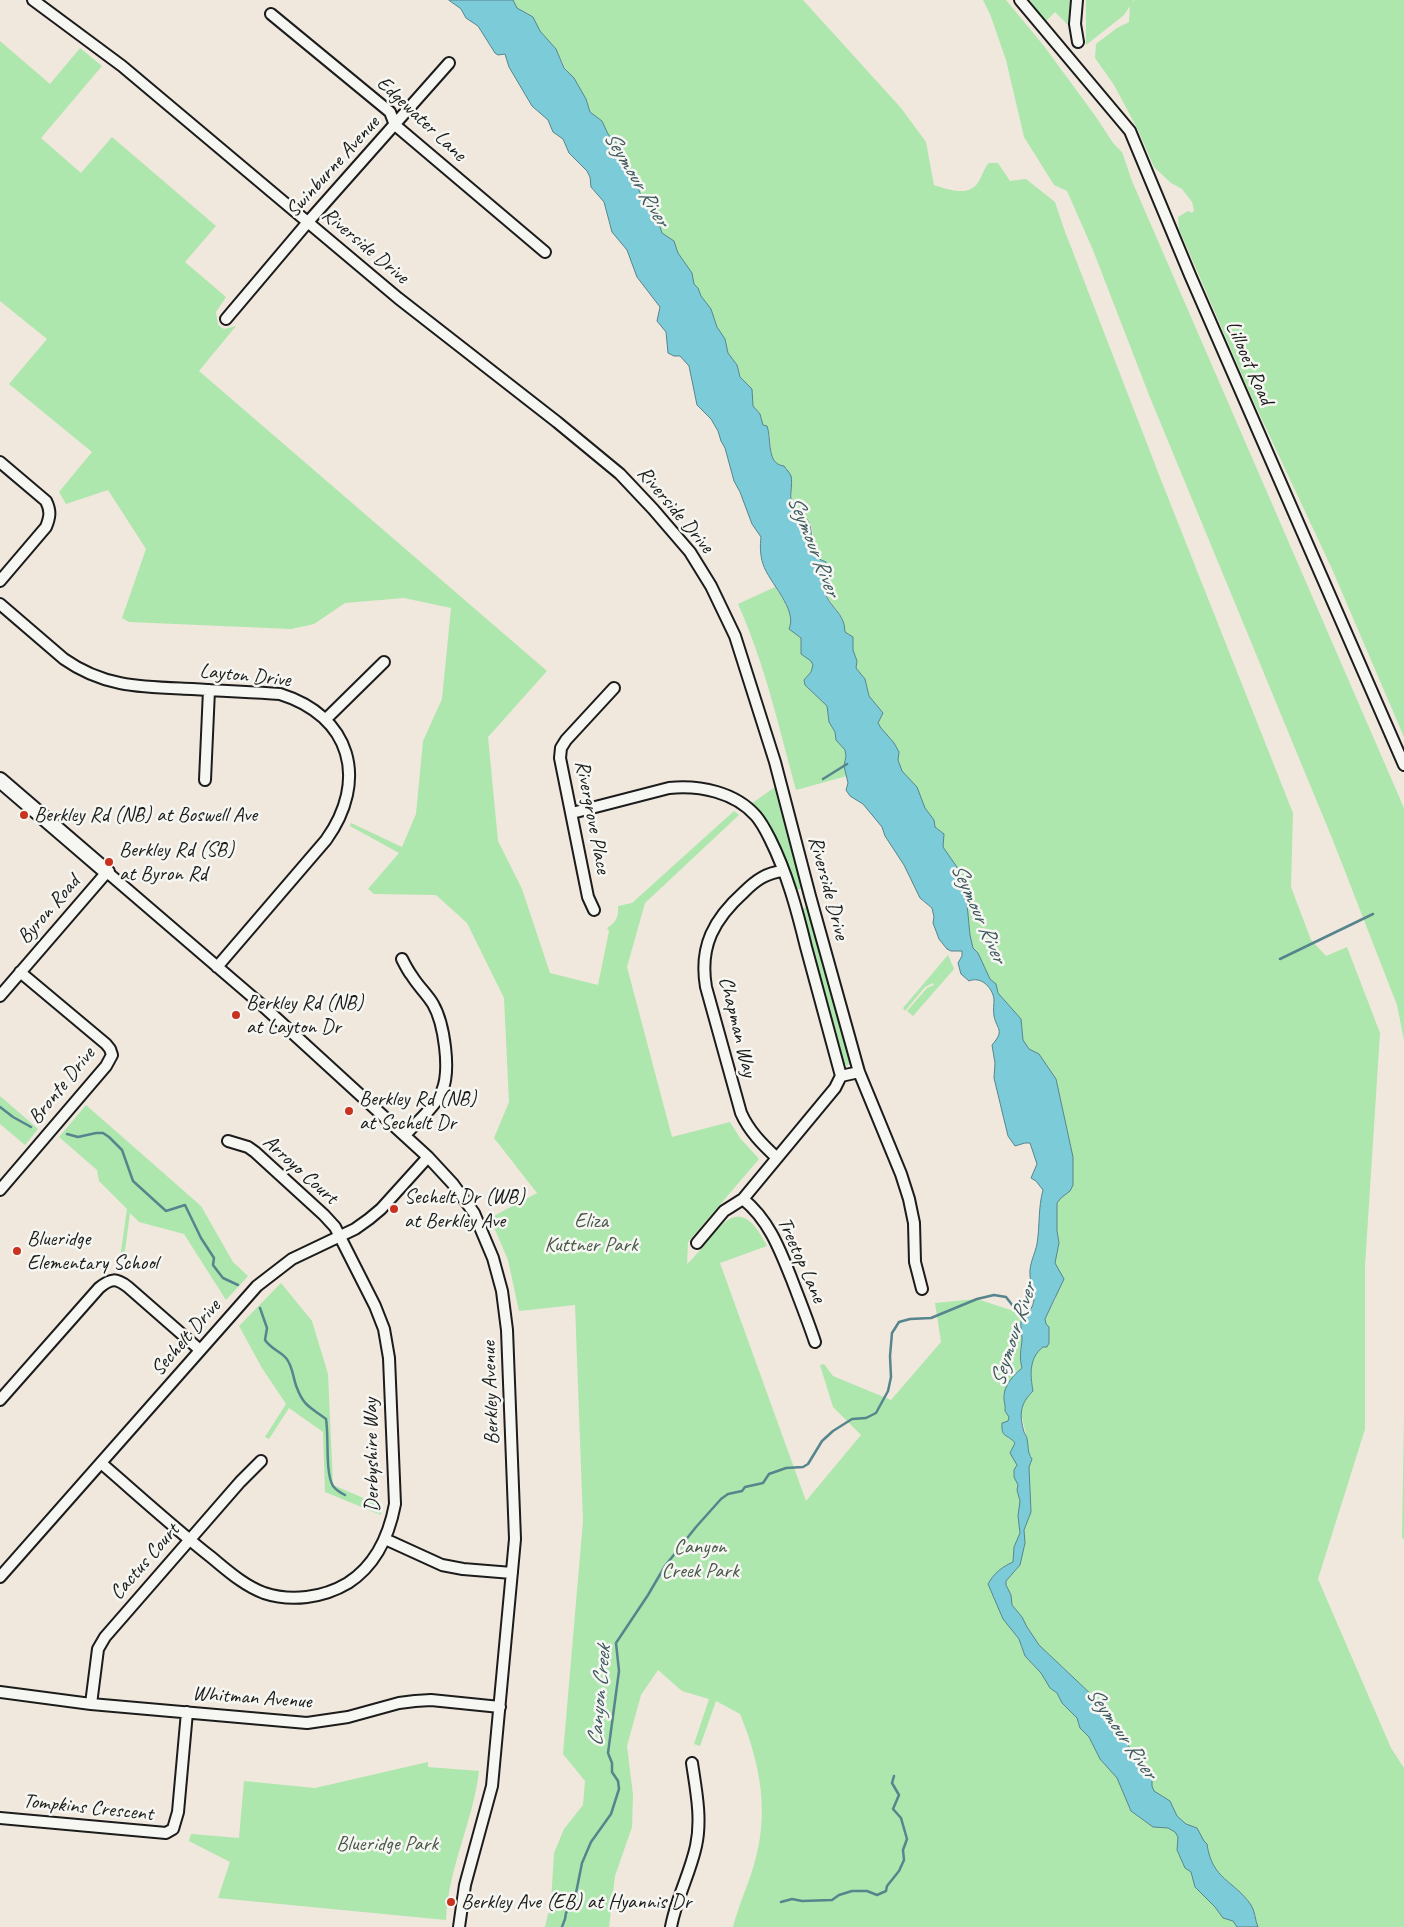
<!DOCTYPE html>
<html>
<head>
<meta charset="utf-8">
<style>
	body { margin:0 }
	canvas { display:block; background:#f0e7dd }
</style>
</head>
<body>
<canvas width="1404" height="1927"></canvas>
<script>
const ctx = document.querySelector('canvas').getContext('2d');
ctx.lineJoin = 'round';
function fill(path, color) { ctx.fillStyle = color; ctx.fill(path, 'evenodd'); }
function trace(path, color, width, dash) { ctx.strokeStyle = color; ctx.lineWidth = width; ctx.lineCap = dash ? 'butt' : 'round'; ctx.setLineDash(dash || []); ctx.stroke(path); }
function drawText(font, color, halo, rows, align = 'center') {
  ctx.font = font + ' Caveat,sans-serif'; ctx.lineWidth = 5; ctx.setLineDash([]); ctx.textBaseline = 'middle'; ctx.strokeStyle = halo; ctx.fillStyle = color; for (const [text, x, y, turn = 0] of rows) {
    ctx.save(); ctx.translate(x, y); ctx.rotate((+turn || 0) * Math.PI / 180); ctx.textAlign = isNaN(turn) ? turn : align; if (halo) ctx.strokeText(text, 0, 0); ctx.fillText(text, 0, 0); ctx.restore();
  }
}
fill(new Path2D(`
	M 513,0 L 803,0 L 901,108 L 926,142 L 934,185 C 947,189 967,197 977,184 C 982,178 983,169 989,163 L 998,163 L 1010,181 L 1026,179 L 1055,202 L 1064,229 L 1163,485 L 1293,813 L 1291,887 L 1311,940 L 1326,956 L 1347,947 L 1380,1033 L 1365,1266 L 1365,1429 L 1318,1579 L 1391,1748 L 1404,1768 L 1404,1927 L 1258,1927 C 1255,1920 1255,1911 1251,1905 C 1234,1880 1212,1880 1207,1845 L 1204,1841 L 1197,1828 L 1186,1824 L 1177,1816 L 1170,1801 L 1154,1791 L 1152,1786 L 1152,1775 L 1135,1758 L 1124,1737 L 1111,1724 L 1108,1715 L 1094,1697 L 1039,1645 L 1027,1627 L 1022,1617 L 1012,1605 L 1011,1595 L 1005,1585 L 1006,1580 L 1020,1565 L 1025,1543 L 1024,1530 L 1031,1511 L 1029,1467 L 1032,1459 L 1027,1453 L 1027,1439 L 1021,1413 L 1023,1400 L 1033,1391 C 1030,1374 1029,1358 1043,1347 L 1046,1324 L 1045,1319 L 1056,1298 L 1056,1293 L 1059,1287 L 1055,1263 L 1059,1243 L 1057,1231 L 1057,1203 L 1061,1198 L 1070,1191 L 1073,1157 L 1056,1079 L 1039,1054 L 1029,1049 L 1023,1040 L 1021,1019 L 998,993 L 996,984 L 990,979 L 978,953 L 973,948 L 970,935 L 967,904 L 960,887 L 959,870 L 943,847 L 944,834 L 935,827 L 934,820 L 925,808 L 917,787 L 902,771 L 898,760 L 899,752 L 894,743 L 881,728 L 878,723 L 883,713 L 869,696 L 865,679 L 856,668 L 857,661 L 853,650 L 853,637 L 845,632 C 846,612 830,608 825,590 C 822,583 825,570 826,562 C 802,553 816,547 812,529 C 810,519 800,509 792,503 L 790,475 L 775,462 L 771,456 L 770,435 L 763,425 L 760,414 L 753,406 L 752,389 L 740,377 L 737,365 L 728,353 L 725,339 L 717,327 L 711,309 L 701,296 L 698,288 L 694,284 L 692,273 L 678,253 L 674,241 L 662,233 L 654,209 L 640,192 L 632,170 L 620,157 L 619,146 L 608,134 L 602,121 L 590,112 L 586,99 L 574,78 L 565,68 L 556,49 L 540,31 L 533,17 L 517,8 Z
	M 983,0 L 1006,0 L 1044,46 L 1096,117 L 1113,143 L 1122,152 L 1132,181 L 1404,808 L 1404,1040 L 1397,1005 L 1332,838 L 1149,395 L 1093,250 L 1067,191 L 1054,185 L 1024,137 L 1006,60 L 990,14 Z
	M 1030,0 L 1070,0 L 1068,25 L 1055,12 L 1045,22 Z
	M 1086,0 L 1133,0 L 1132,3 L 1134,0 L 1404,0 L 1404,737 L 1332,569 L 1251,396 L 1179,229 L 1178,217 L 1188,211 L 1192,213 L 1194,210 L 1192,202 L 1182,189 L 1171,183 L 1154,167 L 1138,130 L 1114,85 L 1095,58 L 1096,44 L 1117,28 L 1129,22 L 1130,6 L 1124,15 L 1086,45 Z
	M 0,41 L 50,84 L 80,48 L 102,66 L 41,138 L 81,173 L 112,137 L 216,226 L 185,262 L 226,297 L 216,312 L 218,325 L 224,329 L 236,326 L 199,371 L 547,671 L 488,737 L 498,841 L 522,889 L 550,973 L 598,985 L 609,931 L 607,928 C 616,923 619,916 618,906 L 632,903 L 734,811 L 739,815 L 645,903 L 627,967 L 672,1137 L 730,1122 L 740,1138 L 759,1159 L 688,1242 L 687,1264 C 715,1239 735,1182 767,1246 L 720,1263 L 806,1501 L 861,1435 L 833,1407 L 820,1365 L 824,1364 L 833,1376 L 891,1400 L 941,1342 L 935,1303 L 977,1299 L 1023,1314 C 1019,1323 1022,1329 1022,1339 C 1021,1351 1019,1356 1022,1368 L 1015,1374 L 1003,1396 L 1006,1404 L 1005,1411 L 1009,1417 L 1008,1421 L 1002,1423 C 1001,1439 1007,1433 1015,1443 L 1017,1465 L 1014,1470 L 1015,1477 L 1018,1485 L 1017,1490 L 1020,1501 L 1018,1516 L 1020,1533 L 1014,1547 L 1013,1562 C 1002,1567 994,1573 988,1584 L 1003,1619 L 1019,1639 L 1025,1656 L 1041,1673 L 1050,1688 L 1057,1693 L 1062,1703 L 1077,1718 L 1081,1728 L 1089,1737 L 1100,1759 L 1117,1778 L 1131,1811 L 1153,1827 L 1168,1828 L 1175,1832 L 1178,1837 L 1177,1850 L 1185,1868 L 1191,1872 L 1195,1887 L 1215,1907 L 1223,1918 L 1233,1921 L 1237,1927 L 733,1927 C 738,1907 747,1888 753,1868 C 770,1815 761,1765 740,1714 L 716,1701 L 700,1746 L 694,1744 L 709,1699 L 682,1691 L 658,1670 L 641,1695 L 627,1746 L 633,1795 L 632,1827 L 615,1876 L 609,1927 L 545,1927 L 551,1902 L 554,1853 L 564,1829 L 583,1805 L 585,1781 L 563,1754 L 583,1521 L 575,1305 L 519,1311 L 508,1260 L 490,1218 L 537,1193 L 494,1138 L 509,1102 L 504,998 L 467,923 L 436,895 L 374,894 L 368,889 L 399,853 L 350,826 L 351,823 L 402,847 L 416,814 L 423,741 L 442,699 L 451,608 L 404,598 L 345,603 L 314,624 L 291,629 L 129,622 L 122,618 L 146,549 L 108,490 L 66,504 L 59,492 L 92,452 L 9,384 L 47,339 L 0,301 Z
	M 775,587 C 783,600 795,614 789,629 L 801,638 L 801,654 L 811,661 L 813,665 L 811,672 L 804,680 L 805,685 L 827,706 L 829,722 L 835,732 L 836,740 L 845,750 L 846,756 L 844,766 L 847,776 L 796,790 C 779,728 765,664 738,604 Z
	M 775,787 L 802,888 L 801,889 L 797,889 C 785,858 774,827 751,804 Z
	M 805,907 L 807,908 L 849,1059 L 850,1063 L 847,1066 L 843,1062 L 802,910 Z
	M 948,955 L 954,969 L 913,1016 L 907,1011 L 927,988 L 934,985 L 933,983 L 925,987 L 905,1011 L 903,1008 Z
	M 0,1096 L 38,1129 L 25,1145 L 0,1124 Z
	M 86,1105 L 201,1206 L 233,1262 L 248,1276 L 226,1300 L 184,1234 L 139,1222 L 130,1213 L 124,1258 L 120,1258 L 127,1209 L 99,1181 L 97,1170 L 59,1137 Z
	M 281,1283 L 312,1321 L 328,1374 L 333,1485 L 382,1506 L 381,1515 L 325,1492 L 323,1432 L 289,1408 L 269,1439 L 265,1437 L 286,1404 L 262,1368 L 239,1326 Z
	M 1404,1416 L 1404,1539 L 1402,1538 Z
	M 428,1762 L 428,1767 L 479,1771 C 473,1822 448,1868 446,1920 L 218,1898 L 230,1862 L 189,1841 L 191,1834 L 239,1838 L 244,1781 L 315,1788 Z`), '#ade7ad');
const water = new Path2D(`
	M 449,0 L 513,0 L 517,8 L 533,17 L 540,31 L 556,49 L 564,68 L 574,78 L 586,99 L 590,112 L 602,121 L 608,134 L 619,146 L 620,157 L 632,170 L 640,193 L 654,209 L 662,233 L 674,241 L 678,253 L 692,273 L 694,284 L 698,288 L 701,296 L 711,309 L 717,327 L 725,339 L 728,353 L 737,365 L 740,377 L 752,389 L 753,406 L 760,414 L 763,425 L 767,426 C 772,440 766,464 784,466 C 786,469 790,473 791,476 C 793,484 789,496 792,503 C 795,507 804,513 808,521 C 818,540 799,552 826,562 C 826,570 822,582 824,590 C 829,608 845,612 845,632 L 853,637 L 853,650 L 857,661 L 856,668 L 865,679 L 869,696 L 883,713 L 878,723 L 881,728 L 894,743 L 899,752 L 898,760 L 902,771 L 917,787 L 925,808 L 934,820 L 935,827 L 944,834 L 943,847 L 959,870 L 960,887 L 967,904 L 970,935 L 973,948 L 978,953 L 990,979 L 996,984 L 998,993 L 1021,1019 L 1023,1040 L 1029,1049 L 1039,1054 L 1056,1079 L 1073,1157 L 1073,1185 L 1070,1191 L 1061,1198 L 1057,1203 L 1057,1231 L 1059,1243 L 1055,1263 L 1064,1279 L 1045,1319 L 1046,1324 L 1049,1327 L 1049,1343 L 1047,1347 L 1043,1347 C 1029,1358 1030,1374 1033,1391 C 1020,1404 1019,1414 1024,1432 C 1025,1434 1027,1437 1027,1439 C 1029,1448 1027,1452 1032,1459 L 1029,1467 L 1031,1512 L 1024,1530 L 1025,1543 L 1020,1565 L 1006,1581 L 1006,1585 L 1011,1595 L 1012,1605 L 1022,1617 L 1027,1627 L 1039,1645 L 1094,1697 L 1108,1715 L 1111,1724 L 1124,1737 L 1135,1758 L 1152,1775 L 1152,1786 L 1154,1791 L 1170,1801 L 1177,1816 L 1186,1824 L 1197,1828 L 1204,1841 L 1207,1844 C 1212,1880 1234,1880 1251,1905 C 1255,1911 1255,1920 1258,1927 L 1237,1927 L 1233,1921 L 1223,1918 L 1215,1907 L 1195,1887 L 1191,1872 L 1185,1868 L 1177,1850 L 1178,1837 L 1175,1832 L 1168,1828 L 1153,1827 L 1131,1811 L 1117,1778 L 1100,1759 L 1089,1737 L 1080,1728 L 1077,1718 L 1062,1703 L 1057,1693 L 1050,1688 L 1041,1673 L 1025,1656 L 1019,1639 L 1003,1619 L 988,1584 C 994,1573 1002,1567 1013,1562 L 1014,1547 L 1020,1533 L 1018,1516 L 1020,1501 L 1017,1490 L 1018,1485 L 1014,1477 L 1014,1470 L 1017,1465 L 1010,1453 L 1015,1443 C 1007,1433 1001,1439 1002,1423 L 1008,1421 L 1009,1417 L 1005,1411 C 1006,1405 1003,1400 1004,1395 C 1005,1384 1014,1375 1022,1368 C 1019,1356 1021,1351 1022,1340 C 1022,1329 1018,1321 1025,1312 L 1029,1312 C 1039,1297 1031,1291 1030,1275 C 1029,1264 1035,1254 1037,1244 C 1040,1226 1038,1208 1043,1190 L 1036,1181 L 1031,1178 L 1037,1164 L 1030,1143 L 1025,1143 L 1015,1146 L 1008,1136 L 994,1078 L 995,1063 L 992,1045 C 1005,1030 997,1030 994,1016 C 993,1010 994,1005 994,999 C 992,987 981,976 969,981 L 961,974 L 958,963 L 962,956 L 962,951 L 951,951 L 947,949 L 939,939 L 933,923 L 934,917 L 932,908 L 920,898 L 904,865 L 885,836 L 882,827 L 863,804 L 850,796 L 846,790 L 848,783 L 844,766 L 846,756 L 845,750 L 836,740 L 835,732 L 829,722 L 827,706 L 805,685 L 804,680 L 811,672 L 813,665 L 811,661 L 801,654 L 801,638 L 789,629 C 798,609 769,583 763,564 C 760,555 760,546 761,537 L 752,524 L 740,492 L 734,481 L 725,448 L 721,441 L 718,431 L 711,419 L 697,405 L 689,366 L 680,356 L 674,356 L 668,353 L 666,332 L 657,321 L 660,307 L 637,277 L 627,250 L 612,232 L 604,202 L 591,187 L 590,177 L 587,171 L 569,153 L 563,139 L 553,132 L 548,120 L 532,106 L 509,67 L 505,54 L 498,55 L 495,53 L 478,26 L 466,18 L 461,9 Z`);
fill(water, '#7ccbd9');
trace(water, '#56858d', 1);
trace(new Path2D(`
	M 823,779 L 847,764
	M 1280,959 L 1373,914
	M 0,1107 L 13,1117 L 31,1127
	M 67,1134 L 78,1137 L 96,1133 L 103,1133 L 109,1137 L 122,1150 L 133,1181 L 166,1211 L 185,1205 L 201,1238 L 214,1258 L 213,1265 L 216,1269 L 223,1278 L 238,1285
	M 260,1308 L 267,1328 L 265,1340 C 271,1349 280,1351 286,1358 C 293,1366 293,1379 297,1388 C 304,1407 312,1408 326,1419 C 329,1436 325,1473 333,1486 C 336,1490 341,1493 345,1495
	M 781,1902 L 792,1899 L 802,1901 L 832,1900 L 839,1895 L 852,1891 L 867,1891 L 877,1895 L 886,1891 L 887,1886 L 899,1871 L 904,1860 L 903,1850 L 907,1839 L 901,1818 L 893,1809 L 899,1795 L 892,1783 L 894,1776
	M 562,1927 L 565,1919 L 566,1913 L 575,1898 L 582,1863 L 591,1842 L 611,1814 L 619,1789 L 618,1781 L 612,1772 L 612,1763 L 608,1753 L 619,1671 L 616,1643 L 648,1595 L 665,1566 L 696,1527 L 721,1499 L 728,1494 L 742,1491 L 745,1487 L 763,1483 L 769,1474 L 786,1468 L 803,1467 L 808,1464 L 822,1441 L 833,1431 L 852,1419 L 866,1418 L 876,1413 L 888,1391 L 891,1377 L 890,1356 L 892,1333 L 899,1322 L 910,1319 L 931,1318 L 977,1299 L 994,1295 L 1006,1297 L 1013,1306 L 1027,1314`), '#56858d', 2.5);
const street = new Path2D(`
	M 33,0 L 122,66 L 398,298 L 557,422 L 620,474 L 653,509 L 690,552 L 711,586 L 735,636 L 775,762 L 810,896 L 859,1072 L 901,1174 L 909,1199 L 914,1223 L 915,1262 L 922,1289
	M 1020,0 L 1130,131 L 1190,275 L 1404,765
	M 1077,0 L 1075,24 L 1078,42
	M 271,14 L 390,112 L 395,125 L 545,252
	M 226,319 L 308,222 L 449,63
	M 0,462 L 46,501 C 51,511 50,517 46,527 L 0,581
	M 0,604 L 64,659 C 105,688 144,687 192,689 C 221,691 250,692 280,694 C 351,716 369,780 326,840 L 217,967
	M 326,719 L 384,662
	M 205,780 L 209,690
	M 572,813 L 669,788 C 700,785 735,792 756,816 C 762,823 766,831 770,839 C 787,873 797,910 806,947 C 818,990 829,1033 841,1076
	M 594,910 L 588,897 L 560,758 L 561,748 L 566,740 L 614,688
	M 402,959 C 405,965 408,971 412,976 C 418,986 427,994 433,1004 C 444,1023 451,1070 442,1091 C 435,1107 417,1122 405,1135
	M 0,996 L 107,872 L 263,1006 L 428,1157 L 453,1184 L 474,1213 L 493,1258 L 502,1291 L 507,1330 L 515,1539 L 492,1786 L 465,1885 L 459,1927
	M 777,1158 C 762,1144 749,1131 741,1113 L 706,987 C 699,946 714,919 744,892 C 756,880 766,873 783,871
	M 0,1190 L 106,1066 L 112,1055 L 110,1049 L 106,1044 L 20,972
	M 743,1199 C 769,1220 780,1250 792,1280 C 800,1301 808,1321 815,1342
	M 697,1243 L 724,1211 L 743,1199 L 835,1088 L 841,1076 L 859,1072
	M 0,1400 L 99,1288 C 111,1278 116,1278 128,1287 L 200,1350
	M 101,1463 C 137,1494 173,1527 211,1557 C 227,1570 243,1585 264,1593 C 291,1602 323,1598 348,1583 C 376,1565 389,1536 395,1504 L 389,1358 L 384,1329 L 375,1306 L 335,1227 L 324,1215 L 255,1152 L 248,1147 L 228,1141
	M 385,1539 L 442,1565 L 463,1569 L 512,1573
	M 0,1577 L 257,1286 L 292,1259 L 355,1229 L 369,1219 L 381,1209 L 428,1157
	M 0,1692 L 91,1704 L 307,1723 L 348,1717 L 399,1703 L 415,1701 L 431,1700 L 500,1707
	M 91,1704 L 98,1649 L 105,1637 L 240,1482 L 261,1461
	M 0,1818 L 166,1833 L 173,1829 L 178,1812 L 187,1712
	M 671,1927 C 676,1899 690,1874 696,1846 C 702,1819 696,1790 692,1763`);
const secondary = new Path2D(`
	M 0,780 L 107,872`);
trace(street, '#1c1c1c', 14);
trace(secondary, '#1c1c1c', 18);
trace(street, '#f6f6f2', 10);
trace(secondary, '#f6f6f2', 14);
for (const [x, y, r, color] of [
	[24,815,5,"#c8321e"],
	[109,862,5,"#c8321e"],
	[236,1015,5,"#c8321e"],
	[349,1111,5,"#c8321e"],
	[394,1209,5,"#c8321e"],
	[17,1251,5,"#c8321e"],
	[451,1902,5,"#c8321e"]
]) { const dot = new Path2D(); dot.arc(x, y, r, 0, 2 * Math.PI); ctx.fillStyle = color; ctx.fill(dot); trace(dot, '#f6f6f2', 2); }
drawText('21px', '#1c1c1c', '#f6f6f2', [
	["Edgewater Lane",421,119,43],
	["Swinburne Avenue",333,167,-48],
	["Riverside Drive",365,246,40],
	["Lillooet Road",1249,363,66],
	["Riverside Drive",675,510,50],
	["Layton Drive",245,676,6],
	["Rivergrove Place",592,817,79],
	["Riverside Drive",828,888,75],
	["Byron Road",49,910,-49],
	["Chapman Way",737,1027,76],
	["Bronte Drive",62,1086,-51],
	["Arroyo Court",300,1170,42],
	["Treetop Lane",801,1260,66],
	["Sechelt Drive",186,1338,-49],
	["Berkley Avenue",491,1393,-92],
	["Derbyshire Way",372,1455,-91],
	["Cactus Court",145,1562,-49],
	["Whitman Avenue",252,1698,4],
	["Tompkins Crescent",88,1808,6]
]);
drawText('21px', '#1c1c1c', '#f6f6f2', [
	["Berkley Rd (NB) at Boswell Ave",34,815],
	["Berkley Rd (SB)",119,850],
	["at Byron Rd",119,874],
	["Berkley Rd (NB)",246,1003],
	["at Layton Dr",246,1027],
	["Berkley Rd (NB)",359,1099],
	["at Sechelt Dr",359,1123],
	["Sechelt Dr (WB)",404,1197],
	["at Berkley Ave",404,1221],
	["Blueridge",27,1239],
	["Elementary School",27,1263],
	["Berkley Ave (EB) at Hyannis Dr",461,1902]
], 'left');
drawText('21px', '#485948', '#f6f6f2', [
	["Eliza",591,1221],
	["Kuttner Park",591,1245],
	["Canyon",700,1547],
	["Creek Park",700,1571],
	["Blueridge Park",387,1844]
]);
drawText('italic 22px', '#3e595e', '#f6f6f2', [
	["Seymour River",636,179,59],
	["Seymour River",813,546,68],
	["Seymour River",978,913,66],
	["Seymour River",1014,1335,-72],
	["Canyon Creek",600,1696,-85],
	["Seymour River",1121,1733,55]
]);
</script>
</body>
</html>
